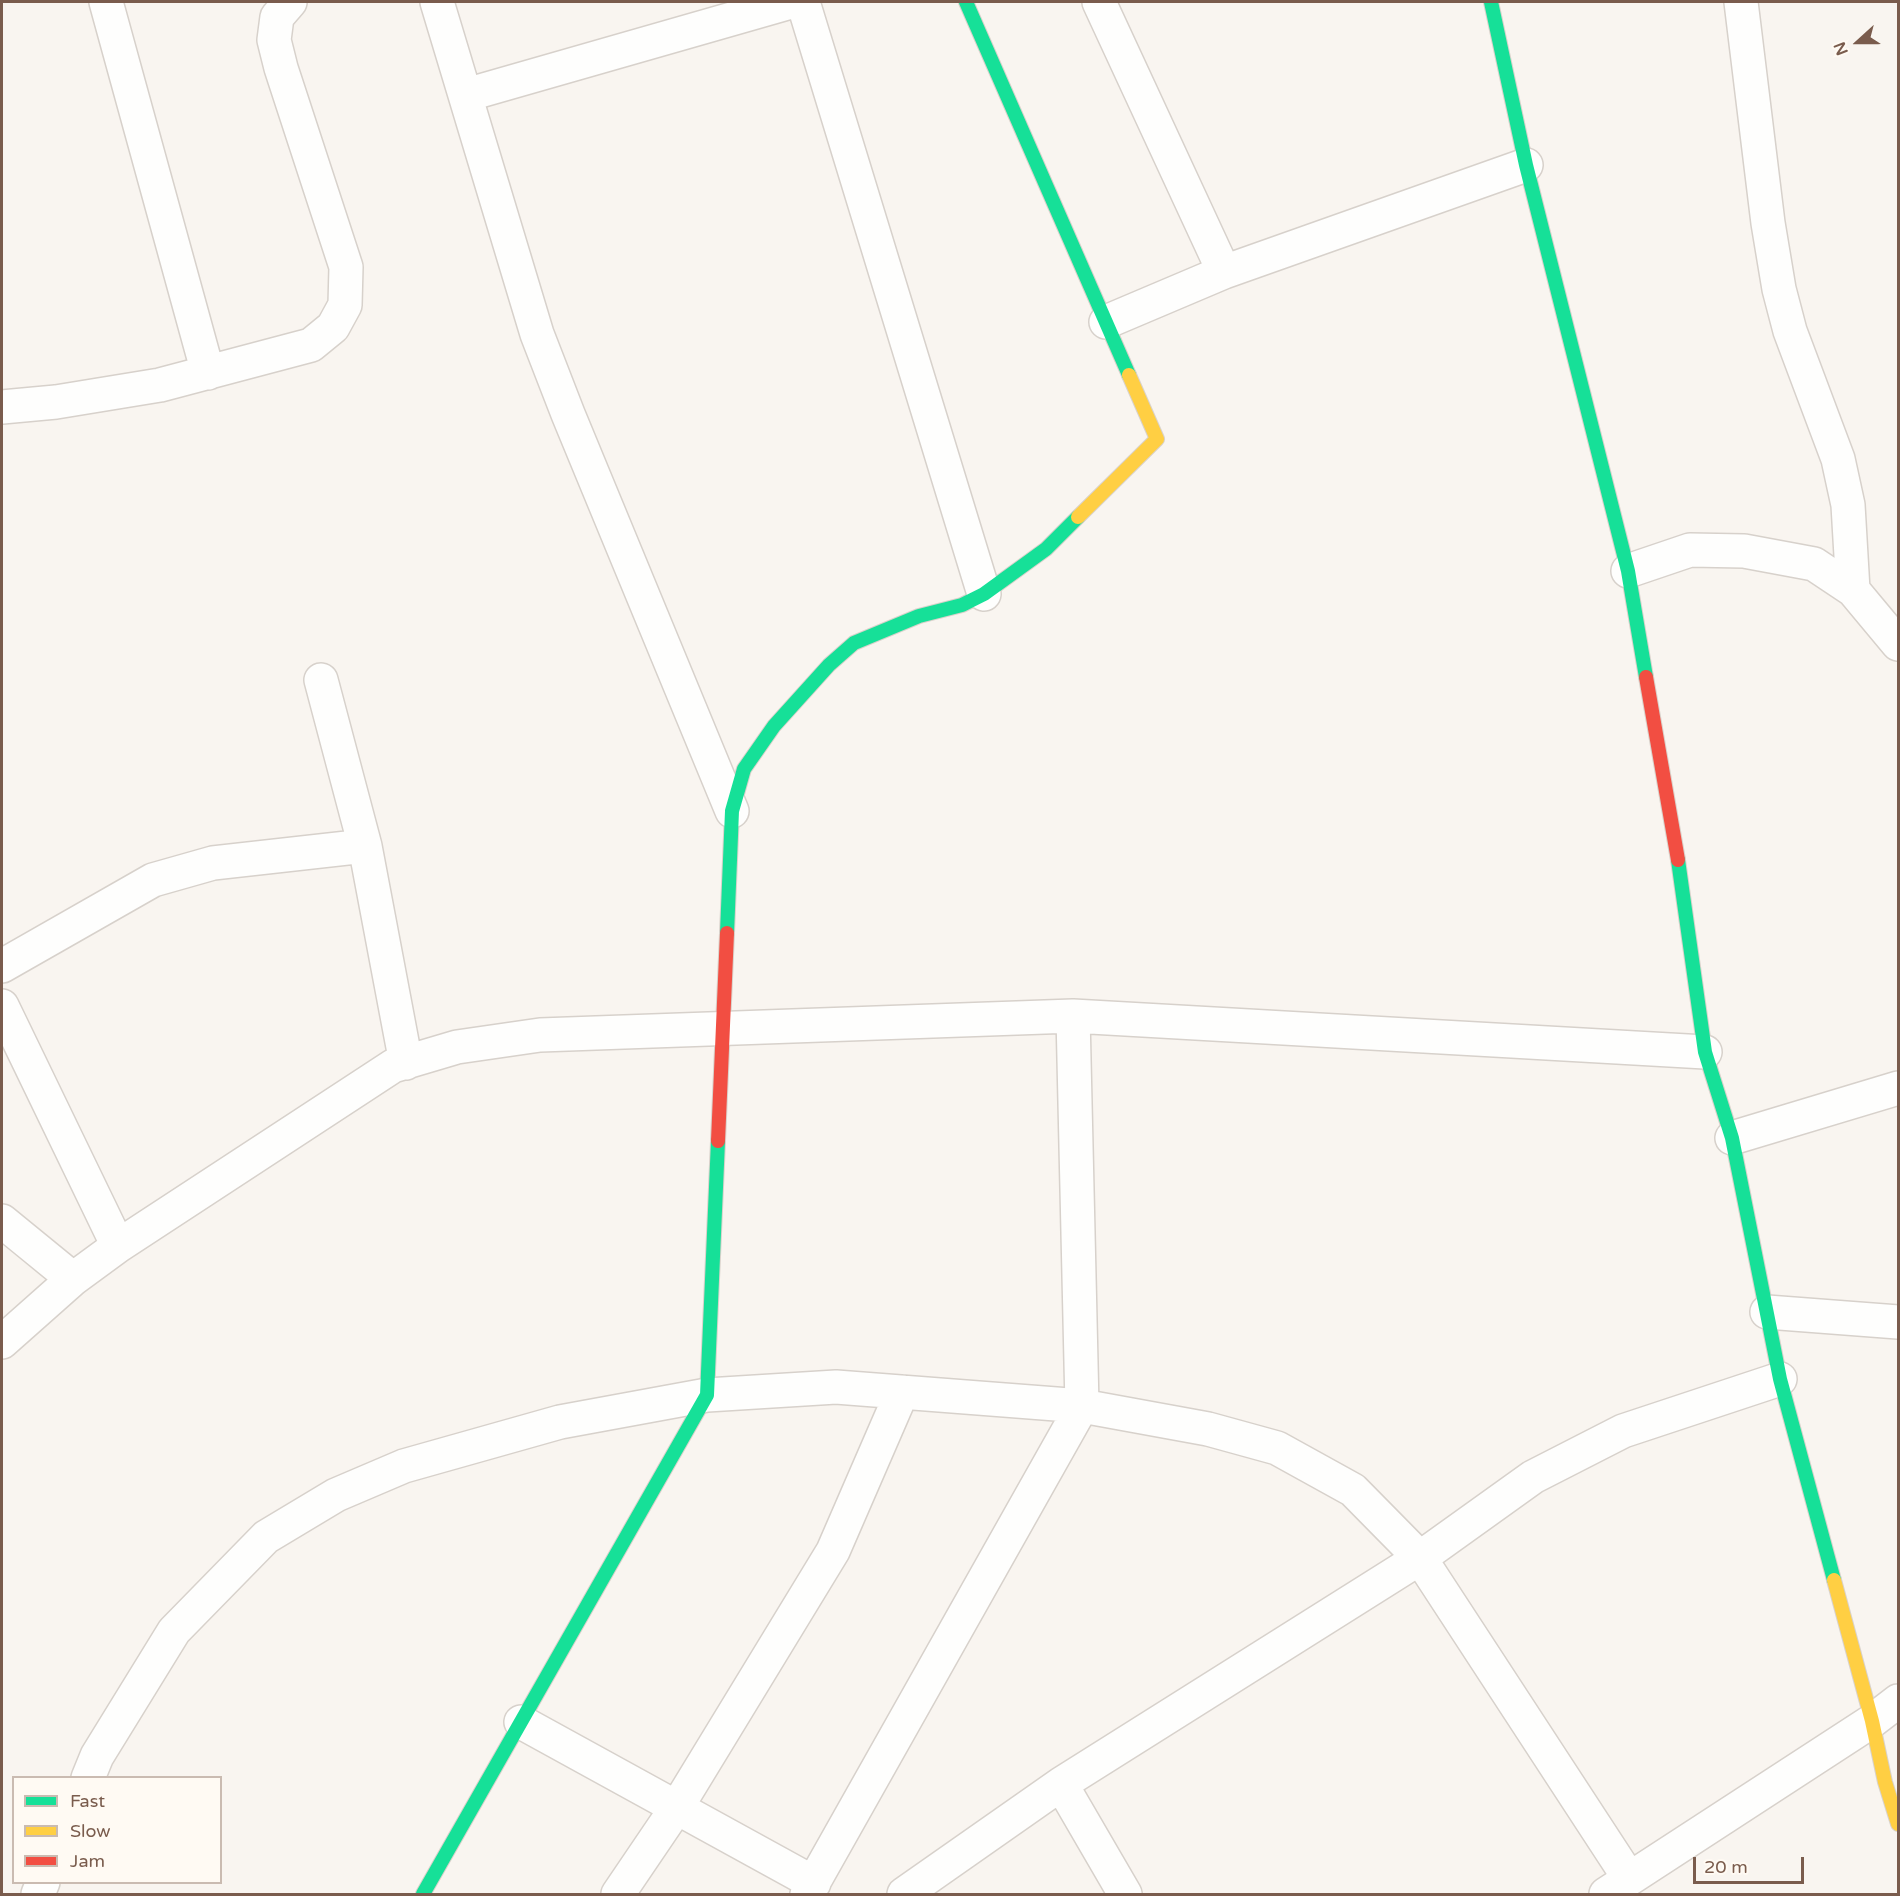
<!DOCTYPE html>
<html>
<head>
<meta charset="utf-8">
<style>
	body { margin:0 }
	#map { position:relative; width:1900px; height:1896px; overflow:hidden; background:#f9f5f0; font-family:"Varela Round",sans-serif }
	canvas { display:block }
	.frame { position:absolute; inset:0; border:3px solid #7a5c4d; pointer-events:none }
	.legend { position:absolute; left:12px; top:1776px; width:210px; height:108px; box-sizing:border-box; background:#fffaf3; border:2px solid #cabbb1; margin:0; padding:8px 10px; list-style:none; font-size:18px; color:#7a5c4d }
	.legend li { display:flex; align-items:center; gap:12px; height:30px }
	.legend b { width:30px; border:2px solid #cabbb1 }
	.north { position:absolute; left:1828px; top:12px; width:60px; height:60px; -webkit-text-stroke:4px #fffaf3; paint-order:stroke; rotate:249deg; font-size:16px; font-weight:700; line-height:24px; text-align:center; color:#7a5c4d }
	.north::after { content:''; display:block; margin:auto; width:21px; height:27px; background:#7a5c4d; clip-path:polygon(50% 0,100% 100%,50% 72%,0 100%) }
	.scale { position:absolute; left:1693px; top:1857px; width:111px; height:27px; box-sizing:border-box; border:3px solid #7a5c4d; border-top:0; padding-left:8px; font-size:18px; line-height:21px; white-space:nowrap; color:#7a5c4d; -webkit-text-stroke:4px #fffaf3; paint-order:stroke }
</style>
</head>
<body>
<div id="map">
<canvas width="1900" height="1896"></canvas>
<div class="frame"></div>
<ul class="legend">
<li><b style="height:8px;background:#16e098"></b>Fast</li>
<li><b style="height:8px;background:#ffcf43"></b>Slow</li>
<li><b style="height:8px;background:#f24e42"></b>Jam</li>
</ul>
<div class="north">N</div>
<div class="scale">20 m</div>
</div>
<script>
const ctx = document.querySelector('canvas').getContext('2d');
ctx.lineJoin = 'round';
function trace(path, color, width, dash) { ctx.strokeStyle = color; ctx.lineWidth = width; ctx.lineCap = dash ? 'butt' : 'round'; ctx.setLineDash(dash || []); ctx.stroke(path); }
const street = new Path2D(`
	M 106,2 L 208,373
	M 437,2 L 537,334 L 568,414 L 732,811
	M 803,2 L 984,594
	M 1099,2 L 1224,272
	M 1741,2 L 1768,223 L 1779,289 L 1790,331 L 1838,459 L 1848,505 L 1853,590
	M 466,95 L 791,2
	M 1106,322 L 1224,272 L 1526,165
	M 2,407 L 56,402 L 160,385 L 311,345 L 333,327 L 345,305 L 346,267 L 281,68 L 274,40 L 277,17 L 290,2
	M 1628,571 L 1690,550 L 1744,551 L 1814,564 L 1853,590 L 1898,644
	M 321,680 L 365,846 L 406,1063
	M 2,966 L 153,880 L 213,863 L 365,846
	M 2,1006 L 118,1246
	M 1732,1138 L 1898,1088
	M 2,1221 L 73,1279
	M 1767,1312 L 1898,1322
	M 2,1342 L 73,1279 L 118,1246 L 393,1066 L 457,1047 L 540,1035 L 1073,1016 L 1705,1052
	M 521,1722 L 814,1883
	M 88,1778 L 97,1756 L 174,1631 L 266,1537 L 336,1495 L 404,1466 L 560,1422 L 707,1395 L 836,1387 L 1082,1406 L 1208,1429 L 1277,1448 L 1353,1490 L 1420,1558 L 1629,1878
	M 1061,1784 L 1125,1894
	M 38,1894 L 43,1882
	M 618,1894 L 677,1807 L 833,1551 L 902,1392
	M 807,1894 L 1082,1406 L 1073,1016
	M 904,1894 L 1061,1784 L 1420,1558 L 1533,1477 L 1623,1431 L 1780,1379
	M 1606,1894 L 1872,1721 L 1898,1701`);
const fast = new Path2D(`
	M 966,2 L 1129,375
	M 1491,2 L 1526,165 L 1628,571 L 1646,677
	M 1678,860 L 1705,1052 L 1732,1138 L 1780,1379 L 1834,1580
	M 727,933 L 732,811 L 744,769 L 774,726 L 829,665 L 854,643 L 919,616 L 962,605 L 984,594 L 1046,549 L 1078,517
	M 423,1894 L 707,1395 L 718,1141`);
const slow = new Path2D(`
	M 1078,517 L 1157,439 L 1129,375
	M 1834,1580 L 1872,1721 L 1885,1782 L 1898,1824`);
const jam = new Path2D(`
	M 1646,677 L 1678,860
	M 718,1141 L 727,933`);
trace(street, '#d7d1cb', 36);
trace(fast, '#d9d2cb', 16);
trace(slow, '#d9d2cb', 16);
trace(jam, '#d9d2cb', 16);
trace(street, '#fefefd', 33);
trace(fast, '#16e098', 14);
trace(slow, '#ffcf43', 14);
trace(jam, '#f24e42', 14);
</script>
</body>
</html>
